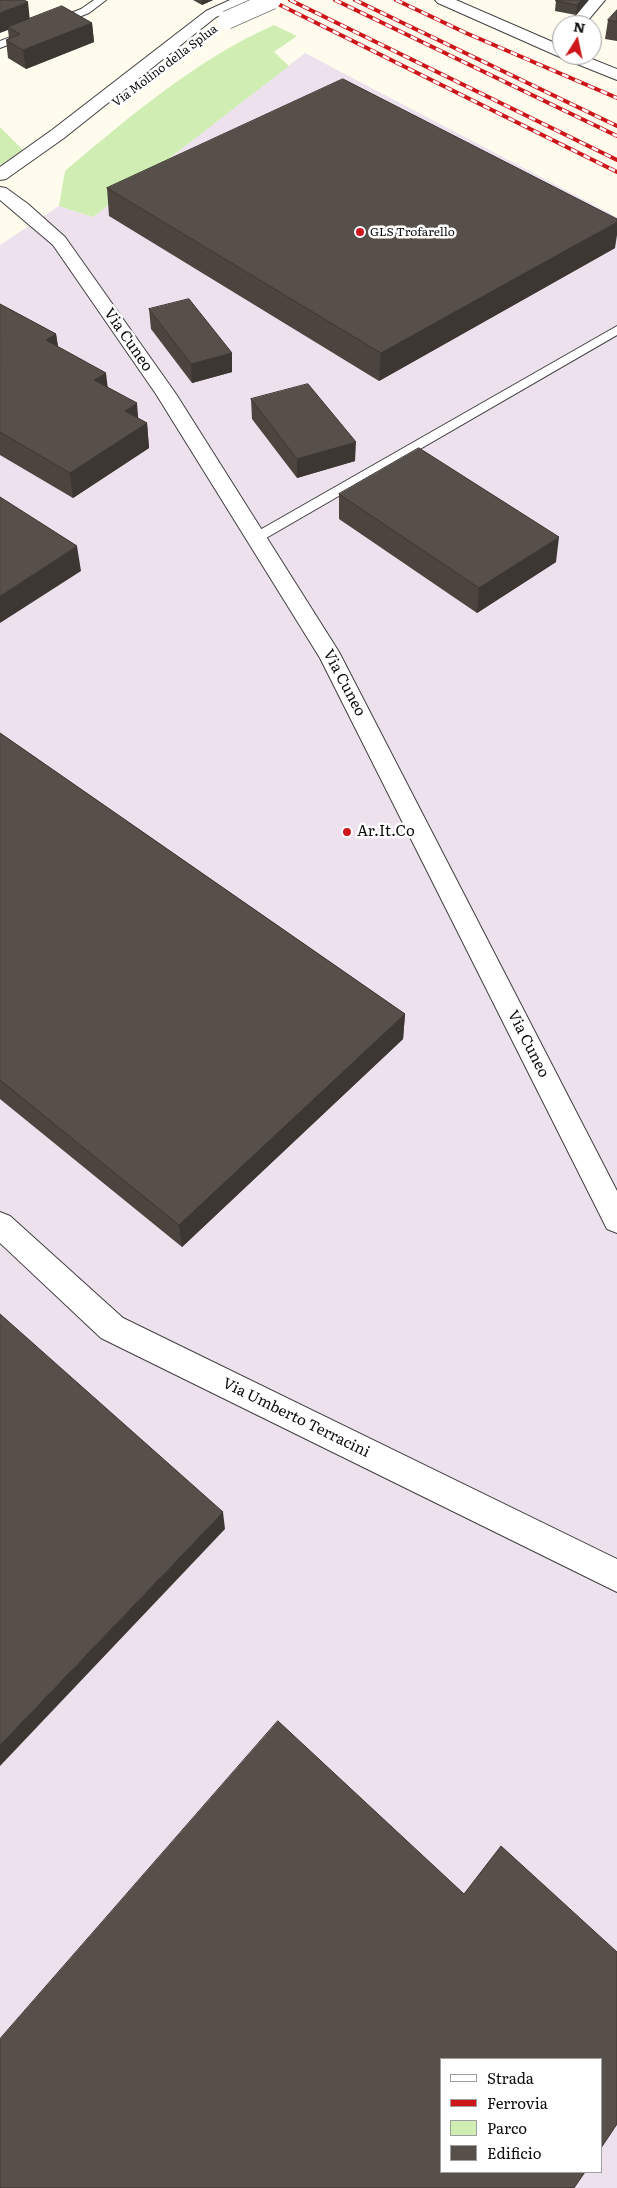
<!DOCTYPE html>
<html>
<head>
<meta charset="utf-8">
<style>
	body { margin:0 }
	#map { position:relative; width:617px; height:2188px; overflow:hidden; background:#fffcee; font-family:Literata,serif }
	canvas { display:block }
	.legend { position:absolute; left:440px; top:2058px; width:162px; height:115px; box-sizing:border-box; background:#fff; border:1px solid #9e9e9e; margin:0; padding:6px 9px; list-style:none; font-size:15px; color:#0d0d0d }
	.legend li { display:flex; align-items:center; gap:10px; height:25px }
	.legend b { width:25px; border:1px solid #9e9e9e }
	.north { position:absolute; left:552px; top:15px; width:50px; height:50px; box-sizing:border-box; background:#fff; border:1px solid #9e9e9e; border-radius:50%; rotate:10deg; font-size:14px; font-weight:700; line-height:20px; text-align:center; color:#0d0d0d }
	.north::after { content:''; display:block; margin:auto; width:18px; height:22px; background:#cd161a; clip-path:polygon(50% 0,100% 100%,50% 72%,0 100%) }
</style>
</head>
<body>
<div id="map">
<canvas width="617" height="2188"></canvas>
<ul class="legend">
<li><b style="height:6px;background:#fff"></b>Strada</li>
<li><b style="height:6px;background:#cd161a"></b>Ferrovia</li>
<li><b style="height:14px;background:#d0eeb3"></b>Parco</li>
<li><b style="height:14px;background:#574f49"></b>Edificio</li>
</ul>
<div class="north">N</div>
</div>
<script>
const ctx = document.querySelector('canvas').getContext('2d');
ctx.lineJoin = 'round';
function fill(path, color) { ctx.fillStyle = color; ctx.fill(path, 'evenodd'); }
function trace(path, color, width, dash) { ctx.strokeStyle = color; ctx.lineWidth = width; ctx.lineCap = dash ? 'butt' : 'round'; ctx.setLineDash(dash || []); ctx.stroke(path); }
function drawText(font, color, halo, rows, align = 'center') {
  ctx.font = font + ' Literata,serif'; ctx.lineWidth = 5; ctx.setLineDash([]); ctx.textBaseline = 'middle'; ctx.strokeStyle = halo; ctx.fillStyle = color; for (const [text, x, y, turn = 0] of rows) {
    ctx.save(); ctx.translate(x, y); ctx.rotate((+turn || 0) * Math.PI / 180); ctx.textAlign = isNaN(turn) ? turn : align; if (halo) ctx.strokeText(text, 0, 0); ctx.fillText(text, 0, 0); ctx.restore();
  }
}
fill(new Path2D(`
	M 305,53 L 617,217 L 617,2188 L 0,2188 L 0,245 L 59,206 L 93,217 ZM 441,2059 L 601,2059 L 601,2172 L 441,2172 Z`), '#ece1ed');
fill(new Path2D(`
	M 274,25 L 297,36 L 274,52 L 289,66 L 93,217 L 59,206 L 65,171 C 129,117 197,59 274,25 Z
	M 0,127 L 23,150 L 0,165 Z`), '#d0eeb3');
const service = new Path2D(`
	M 94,0 L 106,0 L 89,13 L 0,48 L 0,41 L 81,9 Z
	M 617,326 L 617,335 L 261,541 L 251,541 L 249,538 L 251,535 Z`);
const minor = new Path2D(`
	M 230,0 L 251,0 L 248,3 L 216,17 L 64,138 L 6,179 L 0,180 L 0,167 L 52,130 L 206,11 Z
	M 435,0 L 456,0 L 562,46 L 562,55 L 582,55 L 617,69 L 617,80 L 562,58 L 438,3 Z
	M 589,0 L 605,0 L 584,25 L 568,25 Z
	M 0,187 L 6,188 L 28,204 L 65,237 L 176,394 L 339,652 L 617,1191 L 617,1233 L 607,1229 L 320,658 L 156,394 L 53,245 L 0,200 Z
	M 0,1212 L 10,1216 L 123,1318 L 617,1559 L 617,1592 L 101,1338 L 0,1243 Z`);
trace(service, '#404040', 2);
trace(minor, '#404040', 2);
fill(service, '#fff');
fill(minor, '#fff');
const rail = new Path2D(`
	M 270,0 L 617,172
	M 290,0 L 617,160
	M 335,0 L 617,136
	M 355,0 L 617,126
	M 396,0 L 466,33 L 617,98`);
trace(rail, '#cd161a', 4);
trace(rail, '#fff', 2.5, [7]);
const minorBridge = new Path2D(`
	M 227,20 L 272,0`);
trace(minorBridge, '#404040', 19, []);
trace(minorBridge, '#fff', 18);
fill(new Path2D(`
	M 0,0 L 30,19 L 92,23 L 94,42 L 26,69 L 8,58 L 6,40 L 9,38 L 8,30 Z
	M 193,0 L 213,0 L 202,5 Z
	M 556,0 L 588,0 L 576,15 L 555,11 Z
	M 617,10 L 617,41 L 605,39 L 608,20 Z
	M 107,188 L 615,248 L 379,381 L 109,216 Z
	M 0,304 L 56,334 L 58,347 L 108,387 L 138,418 L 147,423 L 149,448 L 73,498 L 0,455 Z
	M 149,309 L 232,353 L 232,372 L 192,383 L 151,329 Z
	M 251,399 L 355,461 L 297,478 L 252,419 Z
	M 339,494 L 556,562 L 477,613 L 339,519 Z
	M 0,733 L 405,1014 L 403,1039 L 182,1247 L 0,1099 Z`), '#4b443f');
fill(new Path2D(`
	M 202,0 L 213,0 L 202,5 Z
	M 581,0 L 588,0 L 576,15 L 577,5 Z
	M 28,2 L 30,21 L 8,27 L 8,30 L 0,33 L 0,13 Z
	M 92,23 L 94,42 L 26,69 L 23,50 Z
	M 617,222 L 617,235 L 615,248 L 379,381 L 381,353 Z
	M 56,334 L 60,359 L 46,340 Z
	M 232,353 L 232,372 L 192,383 L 191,364 Z
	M 106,373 L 109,398 L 94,380 Z
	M 137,403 L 139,428 L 147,423 L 149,448 L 73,498 L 70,473 L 125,411 Z
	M 356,442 L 355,461 L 297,478 L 297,459 Z
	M 559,537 L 556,562 L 477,613 L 479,588 Z
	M 77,546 L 81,571 L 0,623 L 0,596 Z
	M 405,1014 L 403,1039 L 182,1247 L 179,1225 Z
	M 223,1512 L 225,1529 L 0,1766 L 0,1745 Z`), '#3d3733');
const building = new Path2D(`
	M 0,0 L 24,0 L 28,2 L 0,13 Z
	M 556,0 L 581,0 L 577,5 L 556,1 Z
	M 62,6 L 92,23 L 23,50 L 6,40 L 20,34 L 8,27 Z
	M 617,10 L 617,22 L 608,20 Z
	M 343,79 L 617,219 L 617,222 L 381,353 L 107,188 Z
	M 189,299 L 232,353 L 191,364 L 149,309 Z
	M 0,304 L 56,334 L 46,340 L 106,373 L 94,380 L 137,403 L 125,411 L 147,423 L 70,473 L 0,432 Z
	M 308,384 L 356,442 L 297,459 L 251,399 Z
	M 419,448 L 559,537 L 479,588 L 339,494 Z
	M 0,497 L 77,546 L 0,596 Z
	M 0,733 L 405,1014 L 179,1225 L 0,1080 Z
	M 0,1314 L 223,1512 L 0,1745 Z
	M 278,1721 L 464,1894 L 501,1846 L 617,1952 L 617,2124 L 601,2148 L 601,2059 L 441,2059 L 441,2172 L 585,2172 L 574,2188 L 0,2188 L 0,2039 Z`);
fill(building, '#574f49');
trace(building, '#3d3733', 1);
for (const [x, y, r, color] of [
	[360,232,5,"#cd161a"],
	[347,832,5,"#cd161a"]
]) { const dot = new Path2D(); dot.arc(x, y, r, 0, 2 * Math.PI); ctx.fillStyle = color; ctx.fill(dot); trace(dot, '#fff', 2); }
drawText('12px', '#0d0d0d', '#fff', [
	["Via Molino della Splua",165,66,-37]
]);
drawText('12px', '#0d0d0d', '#fff', [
	["GLS Trofarello",370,232]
], 'left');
drawText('15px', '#0d0d0d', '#fff', [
	["Via Cuneo",128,340,55],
	["Via Cuneo",344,683,62],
	["Via Cuneo",528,1044,63],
	["Via Umberto Terracini",296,1418,26]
]);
drawText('15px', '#0d0d0d', '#fff', [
	["Ar.It.Co",357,832]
], 'left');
</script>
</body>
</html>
